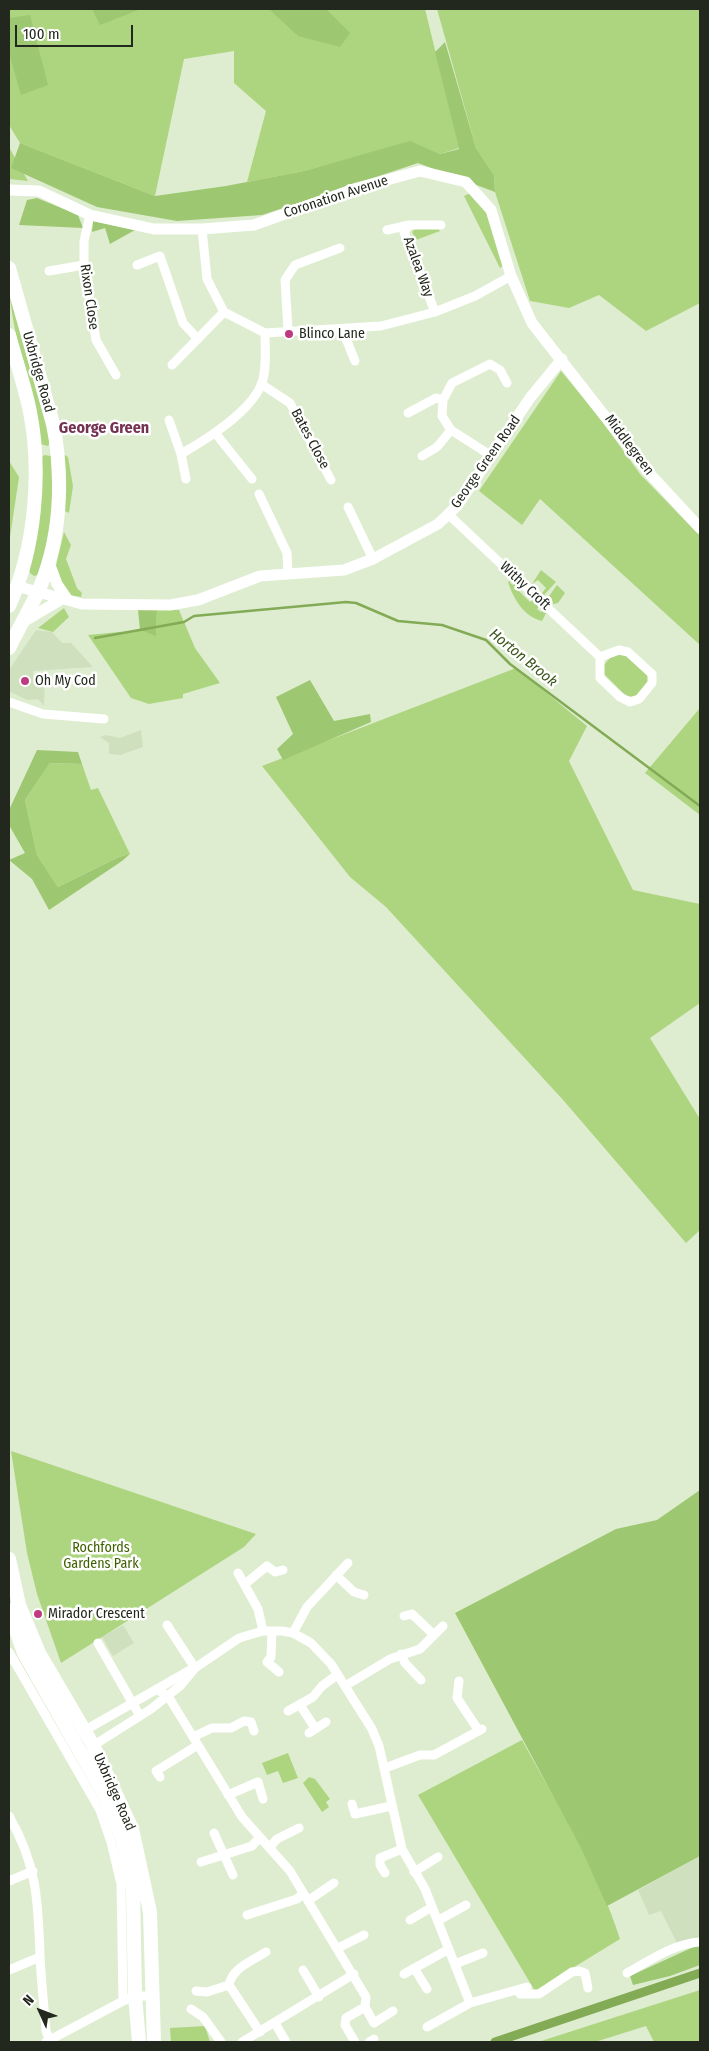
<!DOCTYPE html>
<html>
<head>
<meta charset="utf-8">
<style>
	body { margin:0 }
	#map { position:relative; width:709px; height:2051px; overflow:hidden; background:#deedcf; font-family:"Fira Sans Condensed",sans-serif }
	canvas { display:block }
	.frame { position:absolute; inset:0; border:10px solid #22281d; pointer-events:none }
	.north { position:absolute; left:15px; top:1986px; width:50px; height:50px; -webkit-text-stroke:4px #fff; paint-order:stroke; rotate:313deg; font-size:14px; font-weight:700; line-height:20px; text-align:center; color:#22281d }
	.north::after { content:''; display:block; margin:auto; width:18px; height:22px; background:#22281d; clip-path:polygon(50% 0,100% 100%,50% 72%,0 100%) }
	.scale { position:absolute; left:15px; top:25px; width:118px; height:22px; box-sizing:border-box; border:2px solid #22281d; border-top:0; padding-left:6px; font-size:15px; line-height:18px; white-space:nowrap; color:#22281d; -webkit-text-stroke:4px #fff; paint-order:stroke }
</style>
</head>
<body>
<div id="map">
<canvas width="709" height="2051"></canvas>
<div class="frame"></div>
<div class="north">N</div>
<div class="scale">100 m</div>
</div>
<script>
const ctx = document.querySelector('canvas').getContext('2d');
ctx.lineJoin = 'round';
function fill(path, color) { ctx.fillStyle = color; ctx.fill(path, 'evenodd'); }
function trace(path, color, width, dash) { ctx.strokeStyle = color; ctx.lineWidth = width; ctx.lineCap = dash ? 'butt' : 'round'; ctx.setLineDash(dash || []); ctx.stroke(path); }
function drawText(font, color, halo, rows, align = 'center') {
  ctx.font = font + ' "Fira Sans Condensed",sans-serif'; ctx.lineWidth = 5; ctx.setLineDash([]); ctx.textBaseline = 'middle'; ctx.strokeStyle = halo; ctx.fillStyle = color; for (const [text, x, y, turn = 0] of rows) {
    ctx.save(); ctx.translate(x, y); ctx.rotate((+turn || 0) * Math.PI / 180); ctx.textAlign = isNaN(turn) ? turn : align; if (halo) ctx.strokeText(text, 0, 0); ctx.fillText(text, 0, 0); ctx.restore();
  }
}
fill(new Path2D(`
	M 36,630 L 52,632 L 62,643 L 71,643 L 93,667 L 33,671 L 33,677 L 45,677 L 44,706 L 38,699 L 27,700 L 9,691 L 9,670 Z
	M 141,730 L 143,747 L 120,755 L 109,754 L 109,743 L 100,737 L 106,735 L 120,738 Z
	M 123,1625 L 134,1643 L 113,1656 L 102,1637 Z
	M 700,1856 L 700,1937 L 678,1945 L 661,1911 L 649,1915 L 638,1890 Z`), '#cee0bd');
fill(new Path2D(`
	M 9,9 L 425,9 L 459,148 L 440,154 L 410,142 L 304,171 L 247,182 L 266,111 L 234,83 L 234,51 L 184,59 L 155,196 L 20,143 L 9,125 Z
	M 437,9 L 700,9 L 700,303 L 646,331 L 599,295 L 569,308 L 530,301 L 495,192 L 494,175 L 476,148 Z
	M 9,147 L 28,181 L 9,179 Z
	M 473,192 L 482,201 L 506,263 L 500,268 L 464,196 Z
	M 438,228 L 440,231 L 416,240 L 412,232 L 415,229 Z
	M 9,276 L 38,383 L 50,443 L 48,446 L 40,444 C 36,424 33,403 28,383 C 19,347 9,314 9,276 Z
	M 561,371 L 599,417 L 640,474 L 700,536 L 700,645 L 540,499 L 522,525 L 479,491 Z
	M 44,455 L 51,456 L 53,507 L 46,550 L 38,575 L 34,576 L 30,573 L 28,566 L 40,459 Z
	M 65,455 L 68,457 L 73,486 L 69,513 L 65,511 L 62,458 Z
	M 9,461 L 19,477 L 9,544 Z
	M 64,532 L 71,545 L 66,559 L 77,588 L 82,593 L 81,597 L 69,595 L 55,570 Z
	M 541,570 L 556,582 L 544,595 L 542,593 L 546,588 L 538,580 L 532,584 Z
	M 514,578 L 510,583 L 513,585 L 518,581 L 522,585 L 518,590 L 530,602 L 536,597 L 542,603 L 537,609 L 541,612 L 546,607 L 548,609 L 542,621 C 524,617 513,598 508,582 Z
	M 557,585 L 565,593 L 558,603 L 553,604 L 547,599 Z
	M 64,608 L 69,617 L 53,632 L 38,628 Z
	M 157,609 L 179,610 L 195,648 L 220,683 L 183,694 L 183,698 L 149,704 L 131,698 L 88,635 L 140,630 L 156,635 Z
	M 624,652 L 647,671 L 649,683 L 635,697 L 626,696 L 604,674 L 604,665 L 614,653 Z
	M 516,668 L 587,726 L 569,761 L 633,890 L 700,904 L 700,1003 L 650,1038 L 700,1119 L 700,1230 L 686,1243 L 564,1101 L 386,907 L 350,877 L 262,766 Z
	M 700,708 L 700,815 L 645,773 Z
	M 50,763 L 82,764 L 91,790 L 98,788 L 130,854 L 119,857 L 58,887 L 37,855 L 25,800 Z
	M 11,1451 L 256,1534 L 244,1547 L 61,1663 L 37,1594 L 27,1553 Z
	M 522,1740 C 557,1804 598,1869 620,1939 L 535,1991 L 418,1795 Z
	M 288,1753 L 298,1778 L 283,1783 L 278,1771 L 267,1775 L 262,1763 Z
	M 309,1777 L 315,1779 L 330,1799 L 326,1802 L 329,1807 L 322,1812 L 303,1783 Z
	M 700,1990 L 700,2042 L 654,2042 L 646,2026 L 595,2042 L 538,2042 Z
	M 205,2026 L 210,2042 L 171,2042 L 170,2028 Z`), '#add580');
fill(new Path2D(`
	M 92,9 L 141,9 L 100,25 Z
	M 269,9 L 326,9 L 350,33 L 340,47 L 298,36 Z
	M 30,15 L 48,85 L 21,95 L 9,53 L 9,18 Z
	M 445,42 L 476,148 L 494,175 L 495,192 L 418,163 L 262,215 L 177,221 L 97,207 L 11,168 L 20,143 L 155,196 L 226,186 L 304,171 L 410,141 L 440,154 L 459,149 L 435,52 Z
	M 37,198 L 78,215 L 83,228 L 19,225 L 27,200 Z
	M 93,221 L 135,230 L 110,244 L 105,228 L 92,232 Z
	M 157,609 L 156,636 L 140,630 L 138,610 Z
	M 310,680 L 334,721 L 370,714 L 371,722 L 283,760 L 277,749 L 293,734 L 276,697 Z
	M 37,750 L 78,752 L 82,764 L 50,763 L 25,800 L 37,855 L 58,887 L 119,857 L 130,854 L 122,861 L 49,910 L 32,879 L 9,860 L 25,853 L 9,825 L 9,810 Z
	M 700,1490 L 700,1856 L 607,1906 L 581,1848 L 455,1613 L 616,1529 L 657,1520 Z
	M 700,1944 L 700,1965 L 670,1976 L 633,1985 L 630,1976 Z`), '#9ec771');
trace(new Path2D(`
	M 95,638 L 184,622 L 194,616 L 346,602 L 356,603 L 398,621 L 442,625 L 486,640 L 510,664 L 700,806`), '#83aa55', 2.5);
trace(new Path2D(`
	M 495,2042 L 700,1973`), '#83aa55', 9);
trace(new Path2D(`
	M 90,215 L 84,241 L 84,265 L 96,340 L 116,375
	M 202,229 L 207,279 L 224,312 L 265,333 L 381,326 L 435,312 L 475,296 L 511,276
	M 387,230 L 409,225
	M 137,265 L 160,256 L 183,323 L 198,339
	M 49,271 L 84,265
	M 435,312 L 404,232 L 409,225 L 441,225
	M 342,329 L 355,361
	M 288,330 L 285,280 L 295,265 L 340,248
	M 172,365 L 224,312
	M 261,384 L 290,403 L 331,480
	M 408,413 L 436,398 L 443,400
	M 169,420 L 181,454
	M 216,434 L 252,479
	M 490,455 L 451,430 L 442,416 L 443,400 L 452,383 L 490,364 L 500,370 L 507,383
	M 422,456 L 437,447 L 451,430
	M 186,479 L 181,454 C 207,439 251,412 262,383 C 267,367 265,349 265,333
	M 259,494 L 287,553 L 288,574
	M 348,507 L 373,559
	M 449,515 L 600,657 L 619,650 L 628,652 L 652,674 L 652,683 L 639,699 L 630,702 L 620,697 L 600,678 L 600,657
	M 9,702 L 43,714 L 104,719
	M 238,1573 L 258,1609 L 263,1631
	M 336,1575 L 354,1592 L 364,1595
	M 245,1584 L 267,1566 L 275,1572 L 283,1570
	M 404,1616 L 412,1614 L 434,1635
	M 167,1625 L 195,1668
	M 272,1631 L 271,1657 L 267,1662 L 279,1672
	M 293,1633 L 307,1607 L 348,1563
	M 98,1643 L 140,1716
	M 9,1652 L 100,1810 L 111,1842 L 121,1884 L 123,2001
	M 401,1654 L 405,1663 L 421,1680
	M 459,1681 L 457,1698 L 479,1731
	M 345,1686 L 390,1659 L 420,1649 L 443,1626
	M 156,1689 L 168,1696 L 242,1817 L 290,1871 L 366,1997 L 365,2007 L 374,2023 L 393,2011
	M 300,1705 L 315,1728
	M 288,1711 L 313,1697 L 322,1686 L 337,1675
	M 82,1732 L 192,1669
	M 309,1733 L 326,1722
	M 193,1737 L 212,1728 L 231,1728 L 244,1721 L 251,1722 L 254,1731
	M 91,1747 L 151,1709 L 180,1686 L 195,1668 L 239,1638 L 263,1631 L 282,1631 L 293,1633 L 311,1643 L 331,1664 L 372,1729 L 379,1746 L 402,1849 L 425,1889 L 470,2003
	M 385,1768 L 420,1755 L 434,1755 L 482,1729
	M 160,1777 L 156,1771 L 198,1745
	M 228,1795 L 258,1782 L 263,1799
	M 352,1804 L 355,1814 L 391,1806
	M 9,1816 C 37,1865 38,1900 40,1955 C 41,1980 44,2006 46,2031 L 50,2041
	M 214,1833 L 233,1875
	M 270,1847 L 277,1839 L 299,1828
	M 201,1862 L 252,1846 L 259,1838
	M 414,1872 L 438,1857
	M 385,1873 L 380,1865 L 380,1858 L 402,1849
	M 9,1881 L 33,1871
	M 309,1900 L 334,1883
	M 247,1915 L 297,1899 L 303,1893
	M 410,1920 L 432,1907
	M 439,1920 L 466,1905
	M 338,1948 L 364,1935
	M 455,1964 L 483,1953
	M 414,1968 L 427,1989
	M 9,1970 L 40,1957
	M 303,1970 L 319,1997
	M 627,1973 C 649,1961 675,1943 700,1942
	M 404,1974 L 449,1949
	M 229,1985 L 260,2032
	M 229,1985 C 232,1968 252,1961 266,1952
	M 196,1991 L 207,1992 L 229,1985
	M 520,1994 L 539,1994 L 572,1972 L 579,1971 L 585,1973 L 588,1988
	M 191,2009 L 203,2017 L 221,2042
	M 275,2023 L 286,2042
	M 427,2027 L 470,2003 L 527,1987
	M 46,2042 L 123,2001 L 135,1996 L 152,1996
	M 242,2042 L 354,1974
	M 355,2042 L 345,2025 L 346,2018 L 365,2007
	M 369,2042 L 374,2039`), '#fff', 9);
trace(new Path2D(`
	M 9,190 L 39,191 L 90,215 L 154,229 L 202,229 L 254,225 L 357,188 L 420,171 L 466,182 L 491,210 L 511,276 L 532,323 L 650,474 L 700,528
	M 48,560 L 57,584 L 68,600
	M 16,586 L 82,604 L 170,605 L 198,600 L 260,576 L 344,570 L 373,559 L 438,524 L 457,506 L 530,398 L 562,359
	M 23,622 L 62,599`), '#fff', 11);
trace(new Path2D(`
	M 9,268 L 53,424 C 64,479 61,542 37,594 C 28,612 18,630 9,648
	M 9,335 C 16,361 25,387 30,412 C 42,473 35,550 9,606
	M 9,1559 L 19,1605 L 39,1653 L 93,1745 L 132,1829 L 150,1912 L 154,2042
	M 9,1610 L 24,1653 L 107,1799 L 122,1838 L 133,1889 L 135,1996 L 139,2042`), '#fff', 14);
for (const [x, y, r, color] of [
	[289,334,5,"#bf3b81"],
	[25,681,5,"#bf3b81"],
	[38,1614,5,"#bf3b81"]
]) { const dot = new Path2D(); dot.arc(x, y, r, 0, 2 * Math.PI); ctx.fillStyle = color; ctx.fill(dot); trace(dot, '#fff', 2); }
drawText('14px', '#22281d', '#fff', [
	["Coronation Avenue",336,197,-18],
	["Azalea Way",418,267,70],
	["Rixon Close",89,297,82],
	["Uxbridge Road",38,372,74],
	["Bates Close",310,439,62],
	["Middlegreen",629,445,53],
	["George Green Road",486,462,-55],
	["Withy Croft",525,586,43],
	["Uxbridge Road",114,1792,66]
]);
drawText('14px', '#22281d', '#fff', [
	["Blinco Lane",299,334],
	["Oh My Cod",35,681],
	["Mirador Crescent",48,1614]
], 'left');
drawText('14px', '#3e6100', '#fff', [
	["Rochfords",101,1548],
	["Gardens Park",101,1564]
]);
drawText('italic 15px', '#3d561b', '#fff', [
	["Horton Brook",523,658,39]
]);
drawText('bold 16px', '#753353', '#fff', [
	["George Green",104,429]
]);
</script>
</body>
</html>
